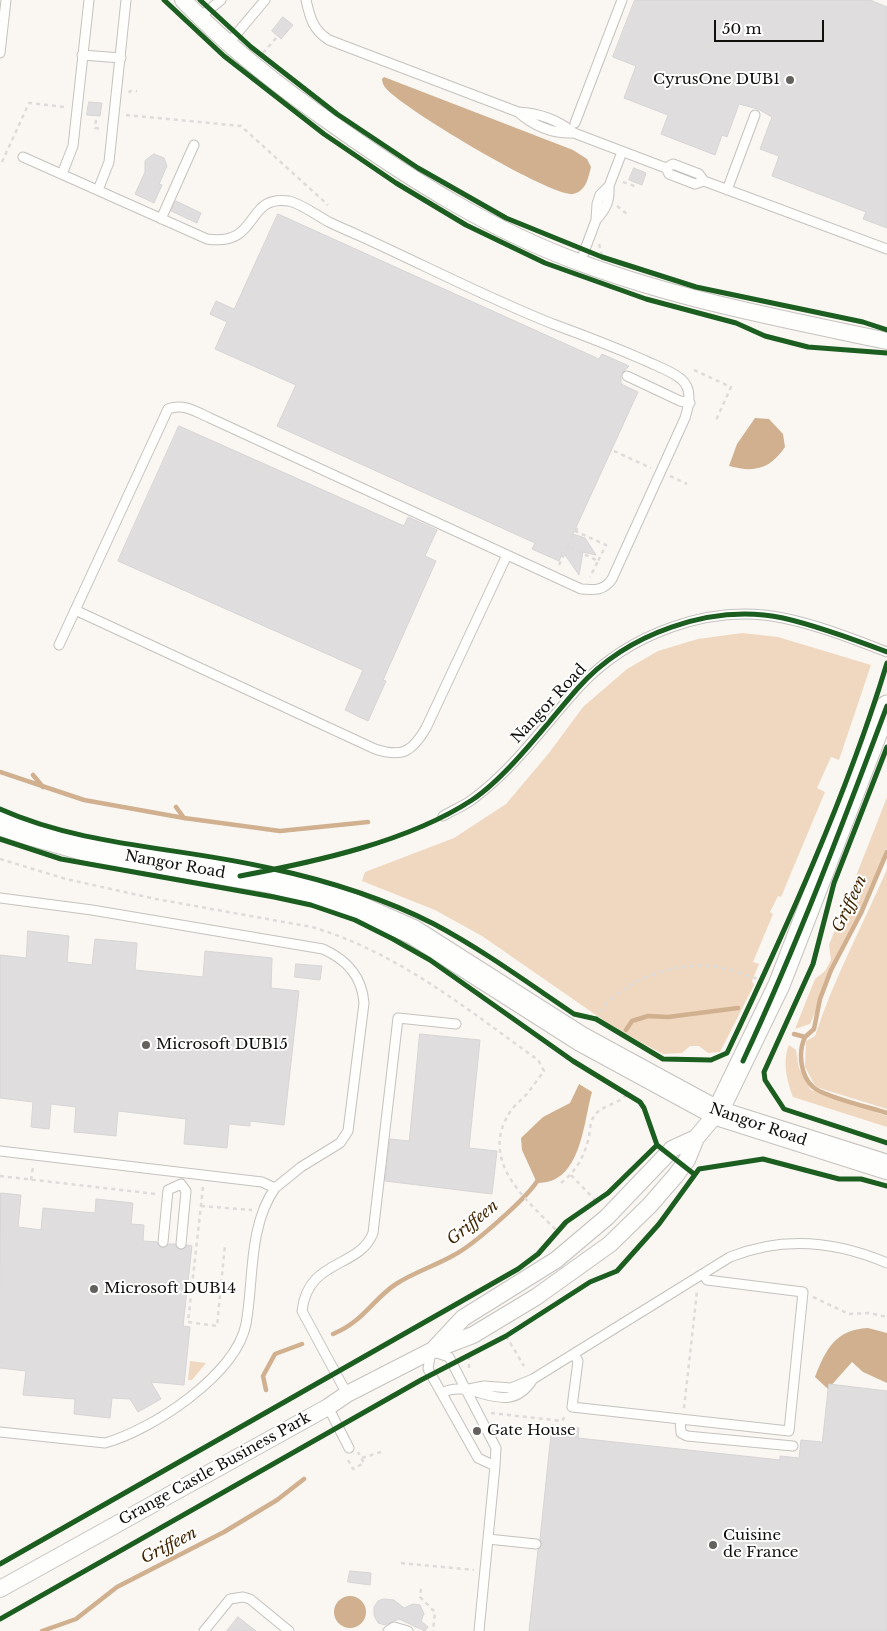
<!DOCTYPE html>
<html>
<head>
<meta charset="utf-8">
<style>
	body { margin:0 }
	#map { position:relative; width:887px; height:1631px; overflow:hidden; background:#faf6f2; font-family:"Libre Baskerville",serif }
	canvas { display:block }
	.scale { position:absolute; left:714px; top:20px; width:110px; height:22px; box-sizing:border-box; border:2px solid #12100d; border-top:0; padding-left:6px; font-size:15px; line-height:18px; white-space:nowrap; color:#12100d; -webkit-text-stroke:4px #fff; paint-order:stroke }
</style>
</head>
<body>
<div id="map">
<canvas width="887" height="1631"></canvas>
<div class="scale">50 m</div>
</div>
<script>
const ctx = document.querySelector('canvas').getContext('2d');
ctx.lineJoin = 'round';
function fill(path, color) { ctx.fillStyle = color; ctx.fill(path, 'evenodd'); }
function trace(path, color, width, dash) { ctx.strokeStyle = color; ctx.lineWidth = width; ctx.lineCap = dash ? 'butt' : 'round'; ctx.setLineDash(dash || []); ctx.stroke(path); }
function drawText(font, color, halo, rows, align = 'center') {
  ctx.font = font + ' "Libre Baskerville",serif'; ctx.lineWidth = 4; ctx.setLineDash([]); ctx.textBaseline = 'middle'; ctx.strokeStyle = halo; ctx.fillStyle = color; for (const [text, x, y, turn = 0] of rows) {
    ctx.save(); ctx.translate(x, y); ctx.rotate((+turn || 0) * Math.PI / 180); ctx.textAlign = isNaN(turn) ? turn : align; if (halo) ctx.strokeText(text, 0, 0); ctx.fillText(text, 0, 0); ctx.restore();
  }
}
fill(new Path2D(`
	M 742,633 L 778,637 L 871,665 L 839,760 L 831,757 L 817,788 L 825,792 L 781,897 L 778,896 L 770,912 L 773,914 L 753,962 L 759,964 L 752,981 L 754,985 L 720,1052 L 708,1053 L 699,1046 L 690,1046 L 682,1053 L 663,1054 L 644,1044 L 606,1022 L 482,936 L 435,910 L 362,881 L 365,872 L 454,838 L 506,804 L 549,753 L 583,707 L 627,669 L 658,651 L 698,639 Z
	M 887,797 L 887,848 L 810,1024 L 795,1029 L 815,979 L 825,971 L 831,960 L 829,945 Z
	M 887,869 L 887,1109 L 816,1087 L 805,1067 L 806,1041 L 815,1036 C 834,978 863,925 887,869 Z
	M 789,1045 L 796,1050 L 799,1068 L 811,1090 L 887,1116 L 887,1127 L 793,1097 C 787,1081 782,1061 789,1045 Z
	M 190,1361 L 206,1363 L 192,1380 L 188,1380 Z`), '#f0d8c0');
fill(new Path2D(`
	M 384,77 L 573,150 L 587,159 L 591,167 C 588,179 586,191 573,194 C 553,198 397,106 384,86 C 383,84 382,81 382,79 Z
	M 755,418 L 769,419 L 783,434 L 785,447 C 770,469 755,473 729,466 L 737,444 Z
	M 579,1084 L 592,1092 C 583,1124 581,1184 537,1183 L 522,1150 L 521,1138 L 543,1117 L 570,1103 Z
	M 868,1328 L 887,1333 L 887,1383 L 863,1372 L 852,1362 L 828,1389 L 815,1377 C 826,1349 835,1330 868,1328 Z
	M334 1612a16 16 0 1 1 32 0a16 16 0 1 1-32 0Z`), '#d0b08f');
trace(new Path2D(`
	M 0,772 L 84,800 L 184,818 L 280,831 L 368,822
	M 33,775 L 43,787
	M 176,807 L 184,818
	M 626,1030 L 632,1021 L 648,1016 L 668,1017 L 738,1008
	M 794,1034 L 805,1037 L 814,1029 L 820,999 L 831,970 L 861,913 L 887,852
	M 805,1037 C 798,1052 800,1075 813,1087 C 822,1096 872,1108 887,1113
	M 333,1334 C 363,1322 373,1299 396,1284 C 414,1272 435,1266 454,1255 C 472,1246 530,1196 539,1178
	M 266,1390 L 263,1376 L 275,1354 L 302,1344
	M 42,1631 L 76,1619 L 117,1587 L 224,1532 L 277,1500 L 304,1479`), '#d0b08f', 4.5);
const building = new Path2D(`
	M 635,0 L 870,0 L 887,7 L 887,228 L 863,219 L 866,212 L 772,176 L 779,156 L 760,149 L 772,117 L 758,109 L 739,104 L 727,137 L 722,135 L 715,155 L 661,134 L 668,115 L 624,98 L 636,66 L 613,57 Z
	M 283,17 L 293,25 L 281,39 L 272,31 Z
	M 89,102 L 102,103 L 100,116 L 87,115 Z
	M 154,154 L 164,158 L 167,166 L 159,184 L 162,185 L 154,203 L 135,194 L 145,172 L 145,161 Z
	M 634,168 L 646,173 L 642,185 L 629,180 Z
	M 176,201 L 201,213 L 197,223 L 171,211 Z
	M 278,214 L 599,359 L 602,354 L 629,366 L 621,374 L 621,384 L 638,392 L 573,534 L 585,538 L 596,555 L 583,552 L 579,575 L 563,552 L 559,561 L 532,549 L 535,543 L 277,426 L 296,385 L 215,349 L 227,322 L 210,314 L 216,301 L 234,309 Z
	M 179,426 L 404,526 L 408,517 L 437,530 L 425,556 L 436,561 L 383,680 L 386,681 L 368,721 L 345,710 L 363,670 L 118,561 Z
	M 28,931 L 69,936 L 67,962 L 92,965 L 95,939 L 137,943 L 135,970 L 203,977 L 205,951 L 272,958 L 271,988 L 299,991 L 284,1125 L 250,1121 L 250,1126 L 229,1124 L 227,1148 L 196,1145 L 184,1144 L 186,1119 L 118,1111 L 116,1136 L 86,1133 L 74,1132 L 76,1107 L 51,1104 L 49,1129 L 31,1127 L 33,1102 L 0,1098 L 0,955 L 26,958 Z
	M 296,964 L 322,966 L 320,980 L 295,977 Z
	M 420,1034 L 480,1040 L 469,1148 L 497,1151 L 492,1194 L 385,1181 L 390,1139 L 409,1141 Z
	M 1,1193 L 21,1195 L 18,1227 L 41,1230 L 43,1208 L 95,1213 L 96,1199 L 133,1203 L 131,1224 L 144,1225 L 143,1241 L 157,1242 L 162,1248 L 169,1244 L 175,1244 L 180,1250 L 187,1245 L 192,1246 L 183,1326 L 190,1327 L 184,1385 L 151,1382 L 161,1399 L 138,1412 L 130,1399 L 112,1398 L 110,1418 L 74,1414 L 75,1399 L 23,1395 L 26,1371 L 0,1368 Z
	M 829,1384 L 887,1391 L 887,1631 L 529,1631 L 538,1550 L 542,1545 L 540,1539 L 552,1425 L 579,1428 L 578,1438 L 780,1460 L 780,1456 L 799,1458 L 801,1440 L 822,1442 Z
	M 350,1571 L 371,1573 L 370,1585 L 348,1582 Z
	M 384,1599 L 394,1600 L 404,1608 L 413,1604 L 420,1605 L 424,1614 L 421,1621 L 428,1627 L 425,1631 L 399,1619 L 385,1625 L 378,1623 L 374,1615 L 374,1607 L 378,1601 Z
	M 238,1617 L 256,1631 L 227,1631 Z`);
fill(building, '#dfdddd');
trace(building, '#d6d4d4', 1);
const service = new Path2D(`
	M 306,0 C 310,18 313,30 329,40 L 518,112 C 539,113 558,120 574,133 L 666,168 L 669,174 L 695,184 L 704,181
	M 200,17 L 221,0
	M 228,44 L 265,0
	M 0,53 L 6,0
	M 82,55 L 121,58
	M 518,112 C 534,126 553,134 574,133
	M 575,123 L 622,0
	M 23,157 L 207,239 C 261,247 244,194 289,201 C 302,204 316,215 329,222 C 339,227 349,231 360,236 C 424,265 487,298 553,324 C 583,335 614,347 644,360 C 656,366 670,370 681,379 C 693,389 689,405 685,418 L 612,579 C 604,591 594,590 581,589 L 210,418 C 197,412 183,403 168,409 L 59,645
	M 666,168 L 673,164 L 699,174 L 704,181 L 887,249
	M 62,174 L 73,146 L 89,0
	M 98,190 L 109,162 L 126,0
	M 727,190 L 755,115
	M 161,219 L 194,145
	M 596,220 C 606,209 610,201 609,186
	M 580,263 L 596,220 L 597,204 L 600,195 L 609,186 L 622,152
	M 627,376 L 680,401 L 690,403
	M 75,610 L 375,749 C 402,758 412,752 426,728 L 507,555
	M 443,816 C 453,810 464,806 473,799 C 515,768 545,724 580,686 C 629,634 710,603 783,618 C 818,625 853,639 887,652
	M 0,898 L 92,910 L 323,949 C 347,960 362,976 364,1003 L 348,1131 L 340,1143 L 301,1167 L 275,1188 L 262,1182 L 0,1151
	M 163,1242 L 168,1190 L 181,1184 L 186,1191 L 181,1244
	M 431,1351 L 449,1357 L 496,1448 L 495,1466 L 478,1458 L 428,1369 Z
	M 574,1354 L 578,1361 L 572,1407 L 789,1431 L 803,1292 L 707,1280 L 703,1274
	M 464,1390 L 484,1386 L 511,1388 L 533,1379 L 730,1257 C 782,1236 836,1241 887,1263
	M 442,1393 C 472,1376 507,1421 533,1379
	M 347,1394 L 302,1311 C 308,1258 359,1269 373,1233 L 398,1018 L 456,1024
	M 328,1407 L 349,1448
	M 680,1419 L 681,1433 L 687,1436 L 793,1446
	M 0,1432 L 105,1443 C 152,1430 236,1375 246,1324 C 254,1280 248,1227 275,1188
	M 488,1539 L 536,1544
	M 204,1631 L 230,1599 L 243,1597 L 250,1599 L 289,1631
	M 388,1631 L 394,1627 L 408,1631
	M 479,1631 L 495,1466`);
const minor = new Path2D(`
	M 183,0 C 230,49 282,89 337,127 C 413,181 493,231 581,263 C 680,300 784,319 887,341
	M 435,1348 L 463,1318 L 556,1260 L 607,1217 L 672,1149 L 696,1138
	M 0,1589 L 328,1407 L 347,1394 L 431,1351 L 473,1335 L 536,1297 L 610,1244 L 650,1205 L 676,1175 L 687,1160 L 696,1138 L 717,1113`);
const tertiary = new Path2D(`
	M 717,1113 L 779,985 L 887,706`);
const secondary = new Path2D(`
	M 0,823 L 33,834 L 94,851 L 271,881 L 340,900 L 413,932 L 581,1039 L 717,1113 L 887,1167`);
trace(service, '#c5c2bf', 11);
trace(minor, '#c5c2bf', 18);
trace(tertiary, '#c5c2bf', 23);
trace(secondary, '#c5c2bf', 26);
trace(new Path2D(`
	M 263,53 L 277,37
	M 129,93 L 130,91 L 137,91
	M 126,115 L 241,126 L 328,205
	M 96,120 L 95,128 L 102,129
	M 2,162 L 29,103 L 65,107
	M 623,182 L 637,187
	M 617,206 L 627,214
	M 599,244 L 602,256
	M 694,370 L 731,387 L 716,420
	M 614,451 L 651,468
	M 670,476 L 687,484
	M 575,531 L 580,526
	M 568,546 L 575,531 L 606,545 L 598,561
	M 559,565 L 568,546 L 598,561 L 590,577
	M 0,859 L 66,879 L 156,899 L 312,927 C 397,952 467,1009 538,1060 L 544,1071 C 538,1079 532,1088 525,1096 C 520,1101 514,1106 510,1112 C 478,1162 527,1200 558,1232
	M 596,1019 C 615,983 669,963 709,966 C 726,967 745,975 761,980
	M 571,1175 L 596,1201
	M 0,1176 L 156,1194
	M 31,1180 L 33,1167
	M 561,1183 C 577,1170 584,1157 589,1137 C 590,1131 590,1123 593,1118 C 599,1105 617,1106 627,1094
	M 203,1187 L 188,1322 L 217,1326 L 225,1245
	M 201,1206 L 252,1210
	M 813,1297 L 849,1314 L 869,1313 L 887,1317
	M 506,1336 L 524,1366
	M 469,1368 L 469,1355
	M 684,1408 L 697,1291
	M 491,1413 L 562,1421 L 566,1415
	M 362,1458 L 381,1452
	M 348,1460 L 353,1469 L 364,1463 L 358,1452
	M 401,1563 L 474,1570
	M 421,1589 L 420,1597 L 435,1612 L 433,1631`), '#dddcda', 2.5, [4, 4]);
trace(service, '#fefefd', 9);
trace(minor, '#fefefd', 16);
trace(tertiary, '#fefefd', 21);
trace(secondary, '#fefefd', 24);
trace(new Path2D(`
	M 164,0 L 224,56 L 324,134 L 396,183 L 466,225 L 545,263 L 646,299 L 736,323 L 765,336 L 808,347 L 887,353
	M 200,0 L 251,47 L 337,114 L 418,168 L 506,218 L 602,257 L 696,287 L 863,322 L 887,330
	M 887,747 L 834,883 L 813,964 L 764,1072 L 765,1080 L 784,1109 L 887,1143
	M 0,809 C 85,847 180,847 269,868 C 325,880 383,898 434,924 C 483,950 528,983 574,1014 L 596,1019 L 663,1059 L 711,1060 L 727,1053 C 786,929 847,795 887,663
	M 0,839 L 61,859 L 274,897 L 311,905 L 355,920 L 393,939 L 430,960 L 573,1061 L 640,1102 L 644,1108 L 657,1145 L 694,1174
	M 240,876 C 314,862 408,842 472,800 C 508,776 548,722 578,688 C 626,634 711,603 783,618 C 818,626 853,639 887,652
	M 743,1061 C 797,945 842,826 887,706
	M 0,1564 L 518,1269 L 538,1254 L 566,1222 L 608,1193 L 657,1145
	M 0,1619 L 421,1380 L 506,1336 L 590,1282 L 617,1271 L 659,1224 L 699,1169 L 763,1159 L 839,1179 L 861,1179 L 887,1186`), '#1b5e20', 5);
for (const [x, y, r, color] of [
	[790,80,5,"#63605d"],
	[146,1045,5,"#63605d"],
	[94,1289,5,"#63605d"],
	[477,1431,5,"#63605d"],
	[713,1545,5,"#63605d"]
]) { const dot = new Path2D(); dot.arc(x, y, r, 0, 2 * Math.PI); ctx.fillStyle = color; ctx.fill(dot); trace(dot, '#fff', 2); }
drawText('15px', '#12100d', '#fff', [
	["CyrusOne DUB1",780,80,"right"],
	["Microsoft DUB15",156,1045],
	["Microsoft DUB14",104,1289],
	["Gate House",487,1431],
	["Cuisine",723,1536],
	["de France",723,1553]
], 'left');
drawText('15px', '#12100d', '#fff', [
	["Nangor Road",549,704,-47],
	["Nangor Road",175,865,10],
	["Nangor Road",758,1125,19],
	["Grange Castle Business Park",215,1469,-29]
]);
drawText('italic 16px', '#422500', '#fff', [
	["Griffeen",850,904,-65],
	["Griffeen",473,1223,-39],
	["Griffeen",169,1546,-27]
]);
</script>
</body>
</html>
